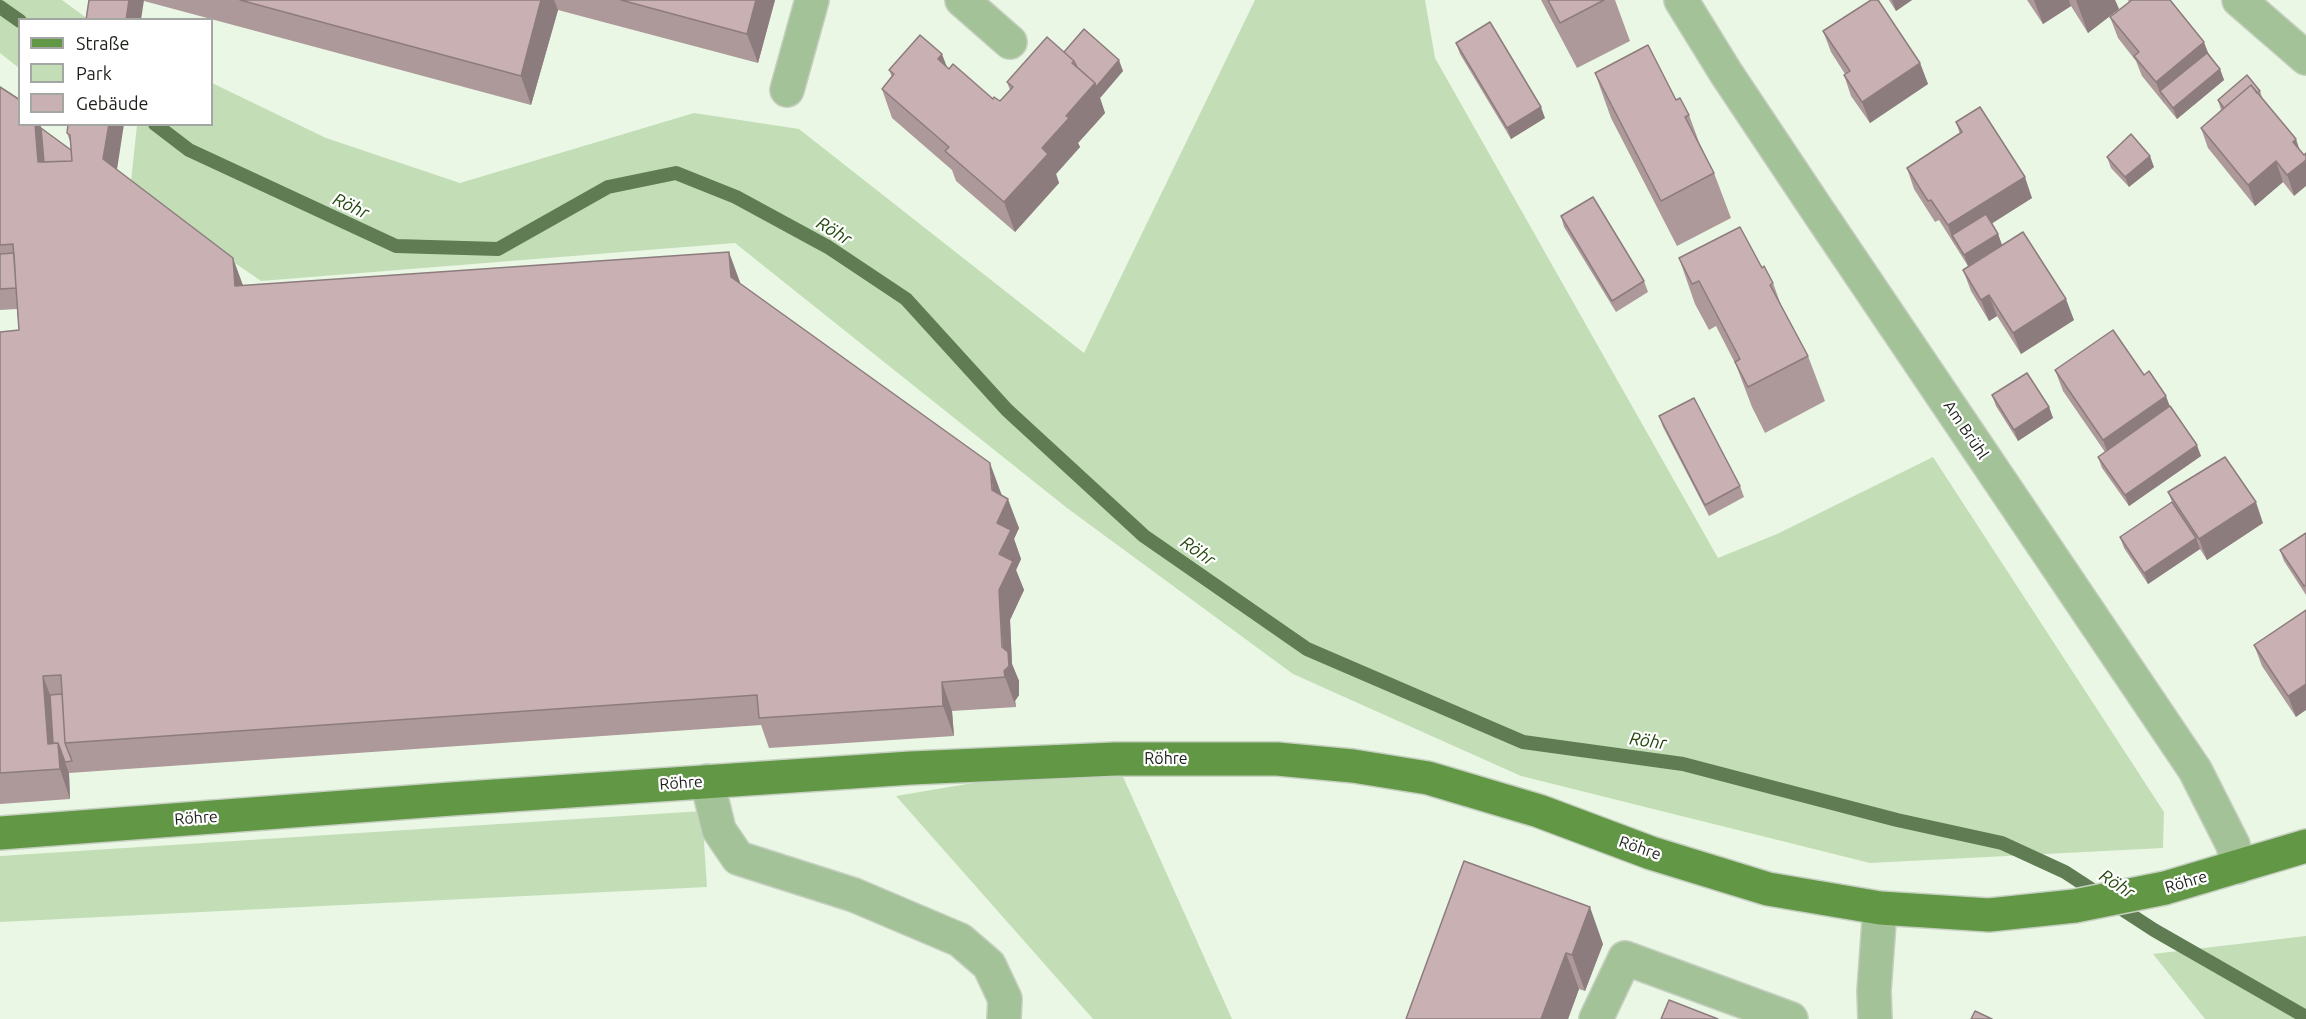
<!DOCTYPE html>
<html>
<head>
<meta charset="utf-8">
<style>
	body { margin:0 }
	#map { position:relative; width:2306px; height:1019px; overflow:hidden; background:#eaf7e5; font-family:Ubuntu,sans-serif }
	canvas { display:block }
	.legend { position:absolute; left:18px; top:18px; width:195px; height:108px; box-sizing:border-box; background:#fff; border:2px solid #a4a6a3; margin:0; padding:8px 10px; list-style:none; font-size:18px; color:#1c201a }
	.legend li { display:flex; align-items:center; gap:12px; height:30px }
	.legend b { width:30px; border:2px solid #a4a6a3 }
</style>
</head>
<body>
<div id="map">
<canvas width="2306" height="1019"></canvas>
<ul class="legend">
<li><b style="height:8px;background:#619745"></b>Straße</li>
<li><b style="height:16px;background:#c3deb7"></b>Park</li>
<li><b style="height:16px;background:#c9b1b3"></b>Gebäude</li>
</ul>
</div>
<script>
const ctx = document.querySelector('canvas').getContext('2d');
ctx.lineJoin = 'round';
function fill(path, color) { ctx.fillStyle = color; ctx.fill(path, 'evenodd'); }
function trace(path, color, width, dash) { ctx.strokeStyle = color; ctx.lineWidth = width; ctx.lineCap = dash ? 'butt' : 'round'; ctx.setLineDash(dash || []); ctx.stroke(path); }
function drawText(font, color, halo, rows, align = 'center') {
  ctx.font = font + ' Ubuntu,sans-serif'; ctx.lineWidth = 4.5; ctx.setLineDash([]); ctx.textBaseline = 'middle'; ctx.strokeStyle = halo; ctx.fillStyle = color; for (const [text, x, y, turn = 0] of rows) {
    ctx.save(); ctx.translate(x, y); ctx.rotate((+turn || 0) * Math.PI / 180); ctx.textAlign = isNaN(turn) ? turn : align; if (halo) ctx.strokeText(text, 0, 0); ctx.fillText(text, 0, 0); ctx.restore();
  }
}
fill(new Path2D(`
	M 0,0 L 62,0 L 88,19 L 20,20 L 19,68 L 0,53 Z
	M 1255,0 L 1425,0 L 1435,58 L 1718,558 L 1777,534 L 1933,457 L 2164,812 L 2163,848 L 1870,863 L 1521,776 L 1293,674 L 1067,508 L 735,243 L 261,281 L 130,191 L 137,125 L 212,124 L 212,83 L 326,138 L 460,183 L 694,113 L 799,129 L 1084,353 Z
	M 1115,759 L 1232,1019 L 1093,1019 L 896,796 Z
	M 702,811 L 707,887 L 0,922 L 0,856 Z
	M 2306,936 L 2306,1019 L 2205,1019 L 2153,954 Z`), '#c3deb7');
trace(new Path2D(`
	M 0,7 L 20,21
	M 155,124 L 189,150 L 396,246 L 498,249 L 608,187 L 676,173 L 736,197 L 828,247 L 906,299 L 1007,410 L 1144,536 L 1307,649 L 1523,742 L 1683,764 L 1897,820 L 2002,843 L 2065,872 L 2154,930 L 2306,1017`), '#5f7c52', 14);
const minor = new Path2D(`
	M 962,0 L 1010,42
	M 1681,0 L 1726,73 L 1816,208 L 2195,770 L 2233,845 L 2238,867
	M 2239,0 L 2306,58
	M 787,90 L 812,0
	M 707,781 L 719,830 L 738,858 L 854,895 L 960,940 L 989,965 L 1005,999 L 1004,1019
	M 1596,1019 L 1625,958 L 1791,1019
	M 1875,1019 L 1874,991 L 1880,908`);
const major = new Path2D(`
	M 0,833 L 451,799 L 911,768 L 1115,759 L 1277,759 L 1353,766 L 1428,778 L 1539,811 L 1651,853 L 1768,889 L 1880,908 L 1989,915 L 2075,906 L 2165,888 L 2306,846`);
trace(minor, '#c5d0c0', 36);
trace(major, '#c5d0c0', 36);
trace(minor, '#a4c297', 33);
trace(major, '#619745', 33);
fill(new Path2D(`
	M 89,0 L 775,0 L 758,63 L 558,10 L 531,105 L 144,1 Z
	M 1541,0 L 1615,0 L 1630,41 L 1577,68 Z
	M 1889,0 L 1912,0 L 1896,11 Z
	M 2027,0 L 2115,0 L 2119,9 L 2088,33 L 2071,6 L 2043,24 Z
	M 2128,0 L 2170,0 L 2220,69 L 2224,80 L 2177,119 L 2142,76 L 2136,61 L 2118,38 L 2110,17 L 2129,2 Z
	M 1823,31 L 1920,63 L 1928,84 L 1870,123 L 1851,96 L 1844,75 L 1845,74 L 1831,52 Z
	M 1456,43 L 1545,118 L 1511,139 L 1460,54 Z
	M 1064,52 L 1123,71 L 1100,98 L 1105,113 L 1078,143 L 1080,147 L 1056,174 L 1059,183 L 1015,232 L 956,181 L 952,170 L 892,118 L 882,89 L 892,77 L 889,70 L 948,68 L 993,99 L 1000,101 L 1010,90 L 1007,82 Z
	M 1595,73 L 1676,100 L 1689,115 L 1699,142 L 1714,173 L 1731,218 L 1677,246 L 1611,118 Z
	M 0,87 L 20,124 L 40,124 L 41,128 L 71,150 L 71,144 L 67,133 L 117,170 L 243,285 L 740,282 L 740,283 L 1001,493 L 1019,528 L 1014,539 L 1021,559 L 1016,570 L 1024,590 L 1010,620 L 1012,664 L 1019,681 L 1019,695 L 1015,701 L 1016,707 L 952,711 L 954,736 L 769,748 L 761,725 L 69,773 L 70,799 L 0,804 L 0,332 L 19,330 L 17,309 L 0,310 Z
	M 2260,91 L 2294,196 L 2283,182 L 2255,206 L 2208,148 L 2201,128 L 2221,110 L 2218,100 Z
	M 1956,122 L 2032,198 L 1992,223 L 1998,234 L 2002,245 L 1968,266 L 1939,220 L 1935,222 L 1914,189 L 1907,168 L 1960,134 Z
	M 2107,157 L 2154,167 L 2129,187 L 2111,168 Z
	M 1561,216 L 1644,281 L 1648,292 L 1616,312 L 1564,227 Z
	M 1679,258 L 1762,268 L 1773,283 L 1781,305 L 1808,356 L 1825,401 L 1765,433 L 1752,407 L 1736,365 L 1716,326 L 1709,330 L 1695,304 Z
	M 1963,270 L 2074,320 L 2021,354 L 1997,316 L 1989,321 L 1971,291 Z
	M 2055,370 L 2144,375 L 2170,406 L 2201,456 L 2129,506 L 2102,468 L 2098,457 L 2105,452 L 2063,391 Z
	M 1992,395 L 2049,407 L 2053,418 L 2018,441 L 1996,406 Z
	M 1659,416 L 1740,486 L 1744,497 L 1709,516 L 1663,427 Z
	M 2168,492 L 2263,523 L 2207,560 L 2200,549 L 2148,584 L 2124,548 L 2120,537 L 2172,502 Z
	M 2306,533 L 2306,595 L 2284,561 L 2280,550 Z
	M 2306,610 L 2296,717 L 2262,666 L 2254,645 Z
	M 1464,861 L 1603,944 L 1585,991 L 1579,989 L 1568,1019 L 1406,1019 Z`), '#ad989a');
fill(new Path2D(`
	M 129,0 L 144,0 L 141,20 L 126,20 Z
	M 541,0 L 554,0 L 558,10 L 531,105 L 521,76 Z
	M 756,0 L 775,0 L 758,63 L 747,34 Z
	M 1892,0 L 1912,0 L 1896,11 Z
	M 2034,0 L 2069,0 L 2071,6 L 2043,24 Z
	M 2076,0 L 2115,0 L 2119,9 L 2088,33 Z
	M 2204,42 L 2212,63 L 2160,91 L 2164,102 L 2164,103 L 2156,82 Z
	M 942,54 L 953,83 L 938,59 Z
	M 1119,60 L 1123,71 L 1100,98 L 1105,113 L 1078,143 L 1080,147 L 1056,174 L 1059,183 L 1015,232 L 1004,202 L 1042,148 L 1066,116 L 1095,83 Z
	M 1920,63 L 1928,84 L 1870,123 L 1862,102 Z
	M 2220,69 L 2224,80 L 2177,119 L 2173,108 Z
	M 1541,107 L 1545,118 L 1511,139 L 1507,128 Z
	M 35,124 L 40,124 L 45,139 L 48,181 L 38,162 Z
	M 109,124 L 124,124 L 114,189 L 103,159 Z
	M 2296,139 L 2303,160 L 2293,142 Z
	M 2150,156 L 2154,167 L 2129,187 L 2125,177 Z
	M 2306,160 L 2306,186 L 2294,196 L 2287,175 Z
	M 2276,161 L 2283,182 L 2255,206 L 2248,185 Z
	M 2025,177 L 2032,198 L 1958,245 L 1952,235 L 1955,246 L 1948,225 Z
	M 1998,234 L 2002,245 L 1968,266 L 1964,255 Z
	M 729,252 L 740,282 L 742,306 L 731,277 Z
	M 233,258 L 244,288 L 235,286 Z
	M 1989,295 L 1997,316 L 1989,321 L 1981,300 Z
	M 2066,299 L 2074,320 L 2021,354 L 2013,333 Z
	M 2166,396 L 2174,417 L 2111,461 L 2103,440 Z
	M 2049,407 L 2053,418 L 2018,441 L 2014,430 Z
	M 2197,445 L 2201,456 L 2129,506 L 2125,495 Z
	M 990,463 L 1001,493 L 1002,512 L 1008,499 L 1019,528 L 1014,539 L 1021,559 L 1016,570 L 1024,590 L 1010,620 L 1012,664 L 1019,681 L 1019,695 L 1015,701 L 1016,707 L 1005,677 L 999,590 L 999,554 Z
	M 2256,502 L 2263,523 L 2207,560 L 2199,539 Z
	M 2196,538 L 2200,549 L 2148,584 L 2144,573 Z
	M 43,676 L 54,706 L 57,762 L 48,744 Z
	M 942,682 L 952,711 L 954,736 L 943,706 Z
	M 2306,684 L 2306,710 L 2296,717 L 2288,696 Z
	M 58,743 L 69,773 L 70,799 L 60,769 Z
	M 1590,907 L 1603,944 L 1585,991 L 1572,955 Z
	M 1566,953 L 1579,989 L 1568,1019 L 1541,1019 Z`), '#8d7c7d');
const building = new Path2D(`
	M 89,0 L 129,0 L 126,20 L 86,20 Z
	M 240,0 L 541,0 L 521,76 Z
	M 621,0 L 756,0 L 747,34 Z
	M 1548,0 L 1604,0 L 1560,23 Z
	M 1871,0 L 1878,0 L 1920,63 L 1862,102 L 1844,75 L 1850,71 L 1823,31 Z
	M 2132,0 L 2170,0 L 2204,42 L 2156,82 L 2134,56 L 2139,52 L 2110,17 Z
	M 1490,22 L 1541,107 L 1507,128 L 1456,43 Z
	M 1084,29 L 1119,60 L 1096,87 L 1095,83 L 1077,67 L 1074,61 L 1064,52 Z
	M 920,35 L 942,54 L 938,59 L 949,69 L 953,64 L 993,99 L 994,97 L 1000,101 L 1013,87 L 1007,82 L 1047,37 L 1074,61 L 1072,63 L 1095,83 L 1066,116 L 1069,118 L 1042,148 L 1048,154 L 1004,202 L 945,151 L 949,147 L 882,89 L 894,74 L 889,70 Z
	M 1648,45 L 1676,100 L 1680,98 L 1689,115 L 1685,117 L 1714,173 L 1661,201 L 1595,73 Z
	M 2207,53 L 2220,69 L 2173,108 L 2160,91 Z
	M 2247,75 L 2260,91 L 2257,93 L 2251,85 L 2224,108 L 2218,100 Z
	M 2251,85 L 2296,139 L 2293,142 L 2304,155 L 2306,153 L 2306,160 L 2287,175 L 2276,161 L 2248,185 L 2201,128 Z
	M 0,87 L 20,100 L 20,124 L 35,124 L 38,162 L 72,161 L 70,135 L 67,133 L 68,124 L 109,124 L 103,159 L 233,258 L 235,286 L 729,252 L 731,277 L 990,463 L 992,490 L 1008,499 L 997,523 L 1011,530 L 999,554 L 1013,561 L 999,590 L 1002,647 L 1008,652 L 1009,666 L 1004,671 L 1005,677 L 942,682 L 943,706 L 759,718 L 757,695 L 65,743 L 61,675 L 43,676 L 48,744 L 58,743 L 60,769 L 0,773 L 0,332 L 19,330 L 13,244 L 0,245 Z
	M 1980,107 L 2025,177 L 1948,225 L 1931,200 L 1928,201 L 1907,168 L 1962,132 L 1956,122 Z
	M 41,128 L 71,150 L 72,161 L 44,162 Z
	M 2131,134 L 2150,156 L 2125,177 L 2107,157 Z
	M 1593,197 L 1644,281 L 1612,301 L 1561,216 Z
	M 1986,214 L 1998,234 L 1964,255 L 1952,235 Z
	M 1740,227 L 1762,268 L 1764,266 L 1773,283 L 1770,285 L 1808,356 L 1748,387 L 1735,362 L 1740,359 L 1699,281 L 1692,284 L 1679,258 Z
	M 2023,232 L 2066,299 L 2013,333 L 1989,295 L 1981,300 L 1963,270 Z
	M 14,253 L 16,288 L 0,289 L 0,254 Z
	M 2113,330 L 2144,375 L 2149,371 L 2166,396 L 2103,440 L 2055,370 Z
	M 2027,373 L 2049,407 L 2014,430 L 1992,395 Z
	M 1694,398 L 1740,486 L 1705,505 L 1659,416 Z
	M 2170,406 L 2197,445 L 2125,495 L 2098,457 Z
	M 2225,457 L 2256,502 L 2199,539 L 2168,492 Z
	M 2172,502 L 2196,538 L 2144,573 L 2120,537 Z
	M 2306,533 L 2306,585 L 2304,586 L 2280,550 Z
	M 2306,610 L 2306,684 L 2288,696 L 2254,645 Z
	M 62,694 L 65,743 L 72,761 L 65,762 L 58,743 L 53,743 L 50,695 Z
	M 1464,861 L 1590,907 L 1572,955 L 1566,953 L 1541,1019 L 1406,1019 Z
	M 1669,1000 L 1718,1019 L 1661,1019 Z
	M 1975,1011 L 1992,1019 L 1971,1019 Z`);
fill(building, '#c9b1b3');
trace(building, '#8d7c7d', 1.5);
drawText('16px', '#1c201a', '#fff', [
	["Am Brühl",1966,430,56],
	["Röhre",1166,759],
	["Röhre",681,783,-4],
	["Röhre",196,818,-4],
	["Röhre",1640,848,19],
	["Röhre",2186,882,-16]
]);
drawText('italic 18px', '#23480c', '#fff', [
	["Röhr",351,206,25],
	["Röhr",834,231,31],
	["Röhr",1198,551,35],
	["Röhr",1648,741,8],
	["Röhr",2117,884,33]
]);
</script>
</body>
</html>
